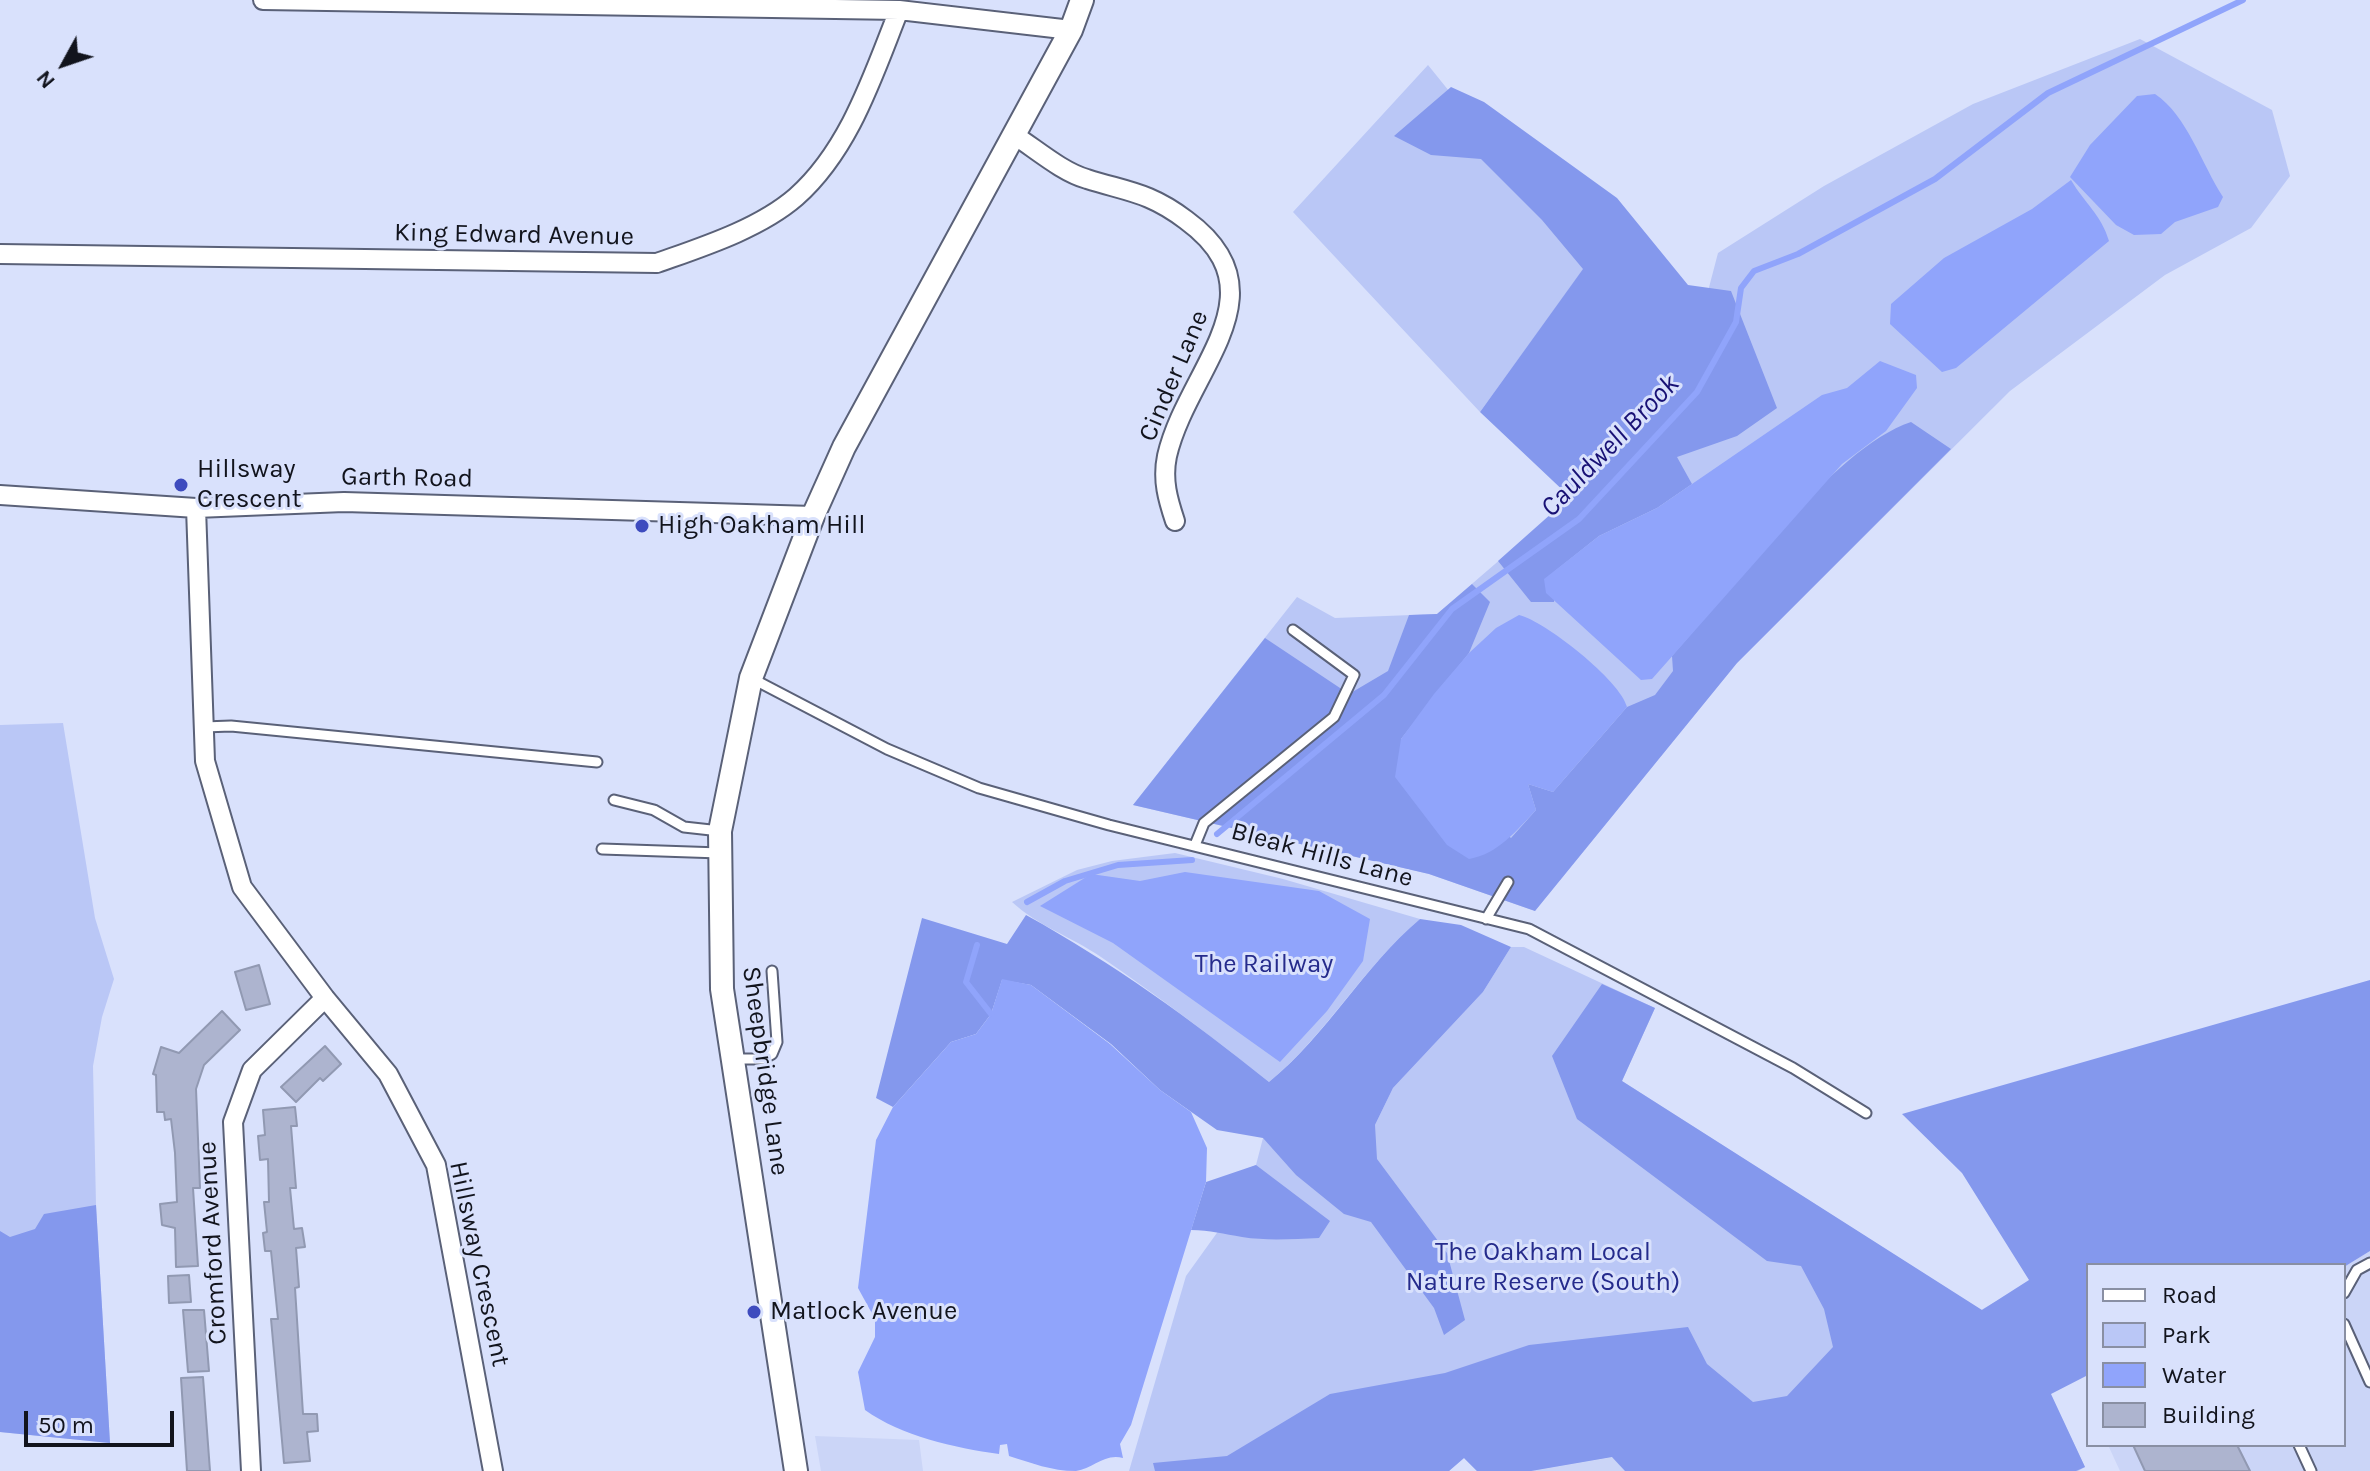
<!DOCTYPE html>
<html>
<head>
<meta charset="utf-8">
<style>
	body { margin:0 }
	#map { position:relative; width:2370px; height:1471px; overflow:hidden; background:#d9e1fc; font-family:Karla,sans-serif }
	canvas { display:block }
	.legend { position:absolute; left:2086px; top:1263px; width:260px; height:184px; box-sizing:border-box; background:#d9e1fc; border:2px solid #898fa3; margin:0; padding:10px 14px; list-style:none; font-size:24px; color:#12141d }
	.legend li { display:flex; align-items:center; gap:16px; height:40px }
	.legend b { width:40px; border:2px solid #898fa3 }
	.north { position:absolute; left:24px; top:24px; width:80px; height:80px; -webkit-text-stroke:6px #d9e1fc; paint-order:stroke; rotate:230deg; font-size:22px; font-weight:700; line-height:32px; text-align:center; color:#12141d }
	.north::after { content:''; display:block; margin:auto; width:28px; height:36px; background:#12141d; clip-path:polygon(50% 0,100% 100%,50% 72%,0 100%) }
	.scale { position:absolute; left:24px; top:1411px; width:150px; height:36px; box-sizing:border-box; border:4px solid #12141d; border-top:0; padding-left:10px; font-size:24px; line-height:28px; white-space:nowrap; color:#12141d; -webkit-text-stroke:6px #d9e1fc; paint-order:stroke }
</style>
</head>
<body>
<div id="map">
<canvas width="2370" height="1471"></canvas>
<ul class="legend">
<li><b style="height:10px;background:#fff"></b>Road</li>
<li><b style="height:22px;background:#bac7f6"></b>Park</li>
<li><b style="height:22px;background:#90a4fb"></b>Water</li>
<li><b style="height:22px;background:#adb4cf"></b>Building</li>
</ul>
<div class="north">N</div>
<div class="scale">50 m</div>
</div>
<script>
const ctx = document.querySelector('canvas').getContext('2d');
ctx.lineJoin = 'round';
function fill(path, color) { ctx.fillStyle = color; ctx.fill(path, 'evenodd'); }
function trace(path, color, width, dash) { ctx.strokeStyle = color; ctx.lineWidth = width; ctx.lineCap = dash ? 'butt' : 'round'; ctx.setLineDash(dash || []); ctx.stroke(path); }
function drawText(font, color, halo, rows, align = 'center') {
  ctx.font = font + ' Karla,sans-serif'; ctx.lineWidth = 6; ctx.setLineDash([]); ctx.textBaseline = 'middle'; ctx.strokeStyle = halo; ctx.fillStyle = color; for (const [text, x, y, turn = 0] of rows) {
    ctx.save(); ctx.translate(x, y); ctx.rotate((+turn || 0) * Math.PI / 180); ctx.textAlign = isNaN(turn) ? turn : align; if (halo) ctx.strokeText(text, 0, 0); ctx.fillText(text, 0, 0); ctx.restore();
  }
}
fill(new Path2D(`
	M 2370,1251 L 2370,1471 L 2120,1471 L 2108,1445 L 2344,1445 L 2344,1267 Z
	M 815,1436 L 919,1440 L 923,1471 L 821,1471 Z
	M 1613,1457 L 1625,1471 L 1531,1471 Z`), '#cbd5f7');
fill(new Path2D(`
	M 2140,39 L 2272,110 L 2290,176 L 2251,228 L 2165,275 L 2010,391 L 1737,663 L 1535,911 L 1429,874 L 1133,805 L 1297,597 L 1335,618 L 1437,614 L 1560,508 L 1684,383 L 1718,253 L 1824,186 L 1973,104 Z
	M 1428,65 L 1588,263 L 1480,412 L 1293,212 Z
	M 63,723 L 95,918 L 114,979 L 102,1017 L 93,1066 L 96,1205 L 110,1443 L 0,1432 L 0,725 Z
	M 1175,853 L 1283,879 L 1420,919 C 1363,967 1327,1034 1269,1082 C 1214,1038 1159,997 1101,957 C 1072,937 1038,926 1012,902 L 1077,870 L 1112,861 Z
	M 1511,947 L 1524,947 L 1655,1008 L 1622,1081 L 1981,1310 L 2004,1297 L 2085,1467 L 2078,1471 L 1625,1471 L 1612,1457 L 1531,1471 L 1477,1471 L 1464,1458 L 1449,1471 L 1129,1471 L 1186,1276 L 1219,1230 L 1228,1177 L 1256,1165 L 1263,1138 L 1375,1125 L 1393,1088 L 1483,992 Z`), '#bac7f6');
fill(new Path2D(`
	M 1451,87 L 1484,102 L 1617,198 L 1688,285 L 1731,291 L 1777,408 L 1737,436 L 1677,457 L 1692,484 L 1657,508 L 1599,536 L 1555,571 L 1554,602 L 1531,602 L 1498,561 L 1570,497 L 1480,412 L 1583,269 L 1542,220 L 1481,159 L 1431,155 L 1394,136 Z
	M 1911,422 L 1951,449 L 1737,663 L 1535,911 L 1429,874 L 1133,805 L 1265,638 L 1349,694 L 1388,671 L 1409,615 L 1437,614 L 1472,584 L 1490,602 L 1469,653 L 1401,739 L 1511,838 L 1536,810 L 1528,784 L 1553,792 L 1627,707 L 1655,695 L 1673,671 L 1672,656 C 1732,590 1831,449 1911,422 Z
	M 1026,915 C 1113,963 1192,1020 1269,1082 C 1328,1034 1363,967 1420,919 L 1461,925 L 1511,947 L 1483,992 L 1393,1088 L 1375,1125 L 1377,1159 L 1447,1253 L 1465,1320 L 1444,1335 L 1434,1308 L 1371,1222 L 1344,1214 L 1296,1175 L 1263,1138 L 1217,1130 L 1160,1090 L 1111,1044 L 1031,985 L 1002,980 L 991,1014 L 976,1034 L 951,1042 L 893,1107 L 876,1098 L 922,918 L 1007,944 Z
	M 2370,980 L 2370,1251 L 2344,1267 L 2088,1265 L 2088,1375 L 2051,1394 L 2085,1467 L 2076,1471 L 1625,1471 L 1612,1457 L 1531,1471 L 1477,1471 L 1464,1458 L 1449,1471 L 1155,1471 L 1153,1463 L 1227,1456 L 1330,1394 L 1445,1373 L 1529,1345 L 1688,1327 L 1707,1364 L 1753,1402 L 1787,1396 L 1833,1347 L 1824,1309 L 1801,1266 L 1767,1261 L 1577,1119 L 1552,1056 L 1602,984 L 1655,1008 L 1622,1081 L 1982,1310 L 2029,1280 L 1962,1173 L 1902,1114 Z
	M 1256,1165 L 1330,1221 L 1319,1238 C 1293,1239 1267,1241 1242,1237 C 1224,1234 1210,1230 1191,1230 L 1206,1182 Z
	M 96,1205 L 110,1443 L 0,1432 L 0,1231 L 10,1237 L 35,1229 L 44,1214 Z`), '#8498ed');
fill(new Path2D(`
	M 2155,94 C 2187,115 2202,165 2223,197 L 2218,207 L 2175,222 L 2161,234 L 2134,235 L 2116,225 L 2070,177 L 2090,145 L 2137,96 Z
	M 2071,180 C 2085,204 2101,214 2109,241 L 1956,368 L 1942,372 L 1890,324 L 1891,304 L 1944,258 L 2032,209 Z
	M 1880,361 L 1916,375 L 1917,388 L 1886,431 L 1842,464 L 1652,679 L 1641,680 L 1546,593 L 1544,579 L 1599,536 L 1657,508 L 1822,395 L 1847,388 Z
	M 1519,615 C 1545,621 1621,681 1627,707 L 1553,792 L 1528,784 L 1536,810 C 1516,831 1498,854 1469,859 L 1447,845 L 1395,777 L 1401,739 L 1434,694 L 1469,653 L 1496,628 Z
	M 1185,872 L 1319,891 L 1370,919 L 1363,961 L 1327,1011 L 1280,1062 L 1113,943 L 1040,906 L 1091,874 L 1140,881 Z
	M 1002,979 L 1031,985 L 1110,1044 L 1160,1090 L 1191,1112 L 1207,1148 L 1206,1182 L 1131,1425 L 1120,1444 L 1123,1458 C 1104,1453 1093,1469 1076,1471 C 1051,1471 1032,1463 1009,1456 L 1007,1444 L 1000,1445 L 999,1454 C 955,1448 901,1436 865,1410 L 858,1372 L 875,1337 L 875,1319 L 858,1288 L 876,1140 L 893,1107 L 951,1042 L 976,1034 L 991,1014 Z`), '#90a4fb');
trace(new Path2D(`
	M 1217,834 L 1384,695 L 1452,609 L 1579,519 L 1697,392 L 1736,322 L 1741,288 L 1754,271 L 1798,254 L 1935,179 L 2048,93 L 2243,0
	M 1027,902 L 1065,881 L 1118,865 L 1192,860
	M 977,945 L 966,982 L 991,1014`), '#90a4fb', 6);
const building = new Path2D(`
	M 259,965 L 270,1004 L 246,1010 L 235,972 Z
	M 222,1011 L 240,1030 L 204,1065 L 196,1089 L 200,1188 L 193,1188 L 198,1266 L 176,1267 L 175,1228 L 162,1225 L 160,1204 L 177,1202 L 175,1153 L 171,1119 L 165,1120 L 164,1112 L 157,1112 L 156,1075 L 153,1074 L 161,1047 L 179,1053 Z
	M 325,1046 L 341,1064 L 323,1081 L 320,1078 L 296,1102 L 281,1087 Z
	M 295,1107 L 297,1126 L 291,1126 L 296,1188 L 290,1188 L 294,1229 L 302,1228 L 305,1247 L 296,1248 L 299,1287 L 295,1288 L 303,1414 L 317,1414 L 318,1431 L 307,1432 L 310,1461 L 284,1463 L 271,1319 L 278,1319 L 271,1251 L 265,1251 L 263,1233 L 267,1232 L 264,1202 L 269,1202 L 268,1159 L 260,1160 L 258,1136 L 265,1135 L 263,1110 Z
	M 189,1275 L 191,1302 L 169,1303 L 168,1276 Z
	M 183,1310 L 204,1310 L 209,1371 L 188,1372 Z
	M 203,1377 L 210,1471 L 187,1471 L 181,1378 Z
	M 2133,1445 L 2237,1445 L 2250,1471 L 2145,1471 Z`);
fill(building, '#adb4cf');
trace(building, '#9199b2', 2);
const service = new Path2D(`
	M 751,678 L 887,749 L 979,788 L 1109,825 L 1529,929 L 1793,1068 L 1866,1113
	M 204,727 L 231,726 L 597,762
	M 614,800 L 654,810 L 684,827 L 720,831
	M 1195,845 L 1204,823 L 1334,717 L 1354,675 L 1293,630
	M 602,849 L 720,853
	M 1486,919 L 1508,882
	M 733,1059 L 763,1059 L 772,1054 L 777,1042 L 772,971
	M 2344,1293 L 2357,1270 L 2370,1263
	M 2344,1324 L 2370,1382
	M 2299,1445 L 2311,1471`);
const minor = new Path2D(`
	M 263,0 L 899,10 L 1071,30
	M 1014,135 C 1036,149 1062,172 1087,179 C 1128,192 1149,192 1186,220 C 1286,293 1187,369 1167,456 C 1162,480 1168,500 1175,521
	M 0,254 L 657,263 C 702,247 759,229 796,197 C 850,149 873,75 899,10
	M 0,495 L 196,508 L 344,502 L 813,516
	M 196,508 L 205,761 L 242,887 L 325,998 L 388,1074 L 436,1165 L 493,1471
	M 251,1471 L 233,1122 L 252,1070 L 325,998`);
const tertiary = new Path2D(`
	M 796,1471 L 722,989 L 720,831 L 751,678 L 813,516 L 844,447 L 1071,30 L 1082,0`);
trace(service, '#5a6178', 13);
trace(minor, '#5a6178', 22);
trace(tertiary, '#5a6178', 26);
trace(service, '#fff', 9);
trace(minor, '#fff', 18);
trace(tertiary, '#fff', 22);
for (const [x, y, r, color] of [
	[181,485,8,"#3e4bbe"],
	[642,526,8,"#3e4bbe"],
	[754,1312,8,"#3e4bbe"]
]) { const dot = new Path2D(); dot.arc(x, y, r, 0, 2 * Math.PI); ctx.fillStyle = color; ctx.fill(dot); trace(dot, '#d9e1fc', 3); }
drawText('26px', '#12141d', '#d9e1fc', [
	["King Edward Avenue",514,235,1],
	["Cinder Lane",1174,376,-67],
	["Garth Road",407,478,1],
	["Bleak Hills Lane",1322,855,15],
	["Sheepbridge Lane",765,1071,82],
	["Cromford Avenue",213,1243,-93],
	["Hillsway Crescent",479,1264,78]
]);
drawText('26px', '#12141d', '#d9e1fc', [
	["Hillsway",197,470],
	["Crescent",197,500],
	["High Oakham Hill",658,526],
	["Matlock Avenue",770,1312]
], 'left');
drawText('26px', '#252b8c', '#d9e1fc', [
	["The Railway",1264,965],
	["The Oakham Local",1543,1253],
	["Nature Reserve (South)",1543,1283]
]);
drawText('italic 28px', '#181175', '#d9e1fc', [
	["Cauldwell Brook",1610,446,-46]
]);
</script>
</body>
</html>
